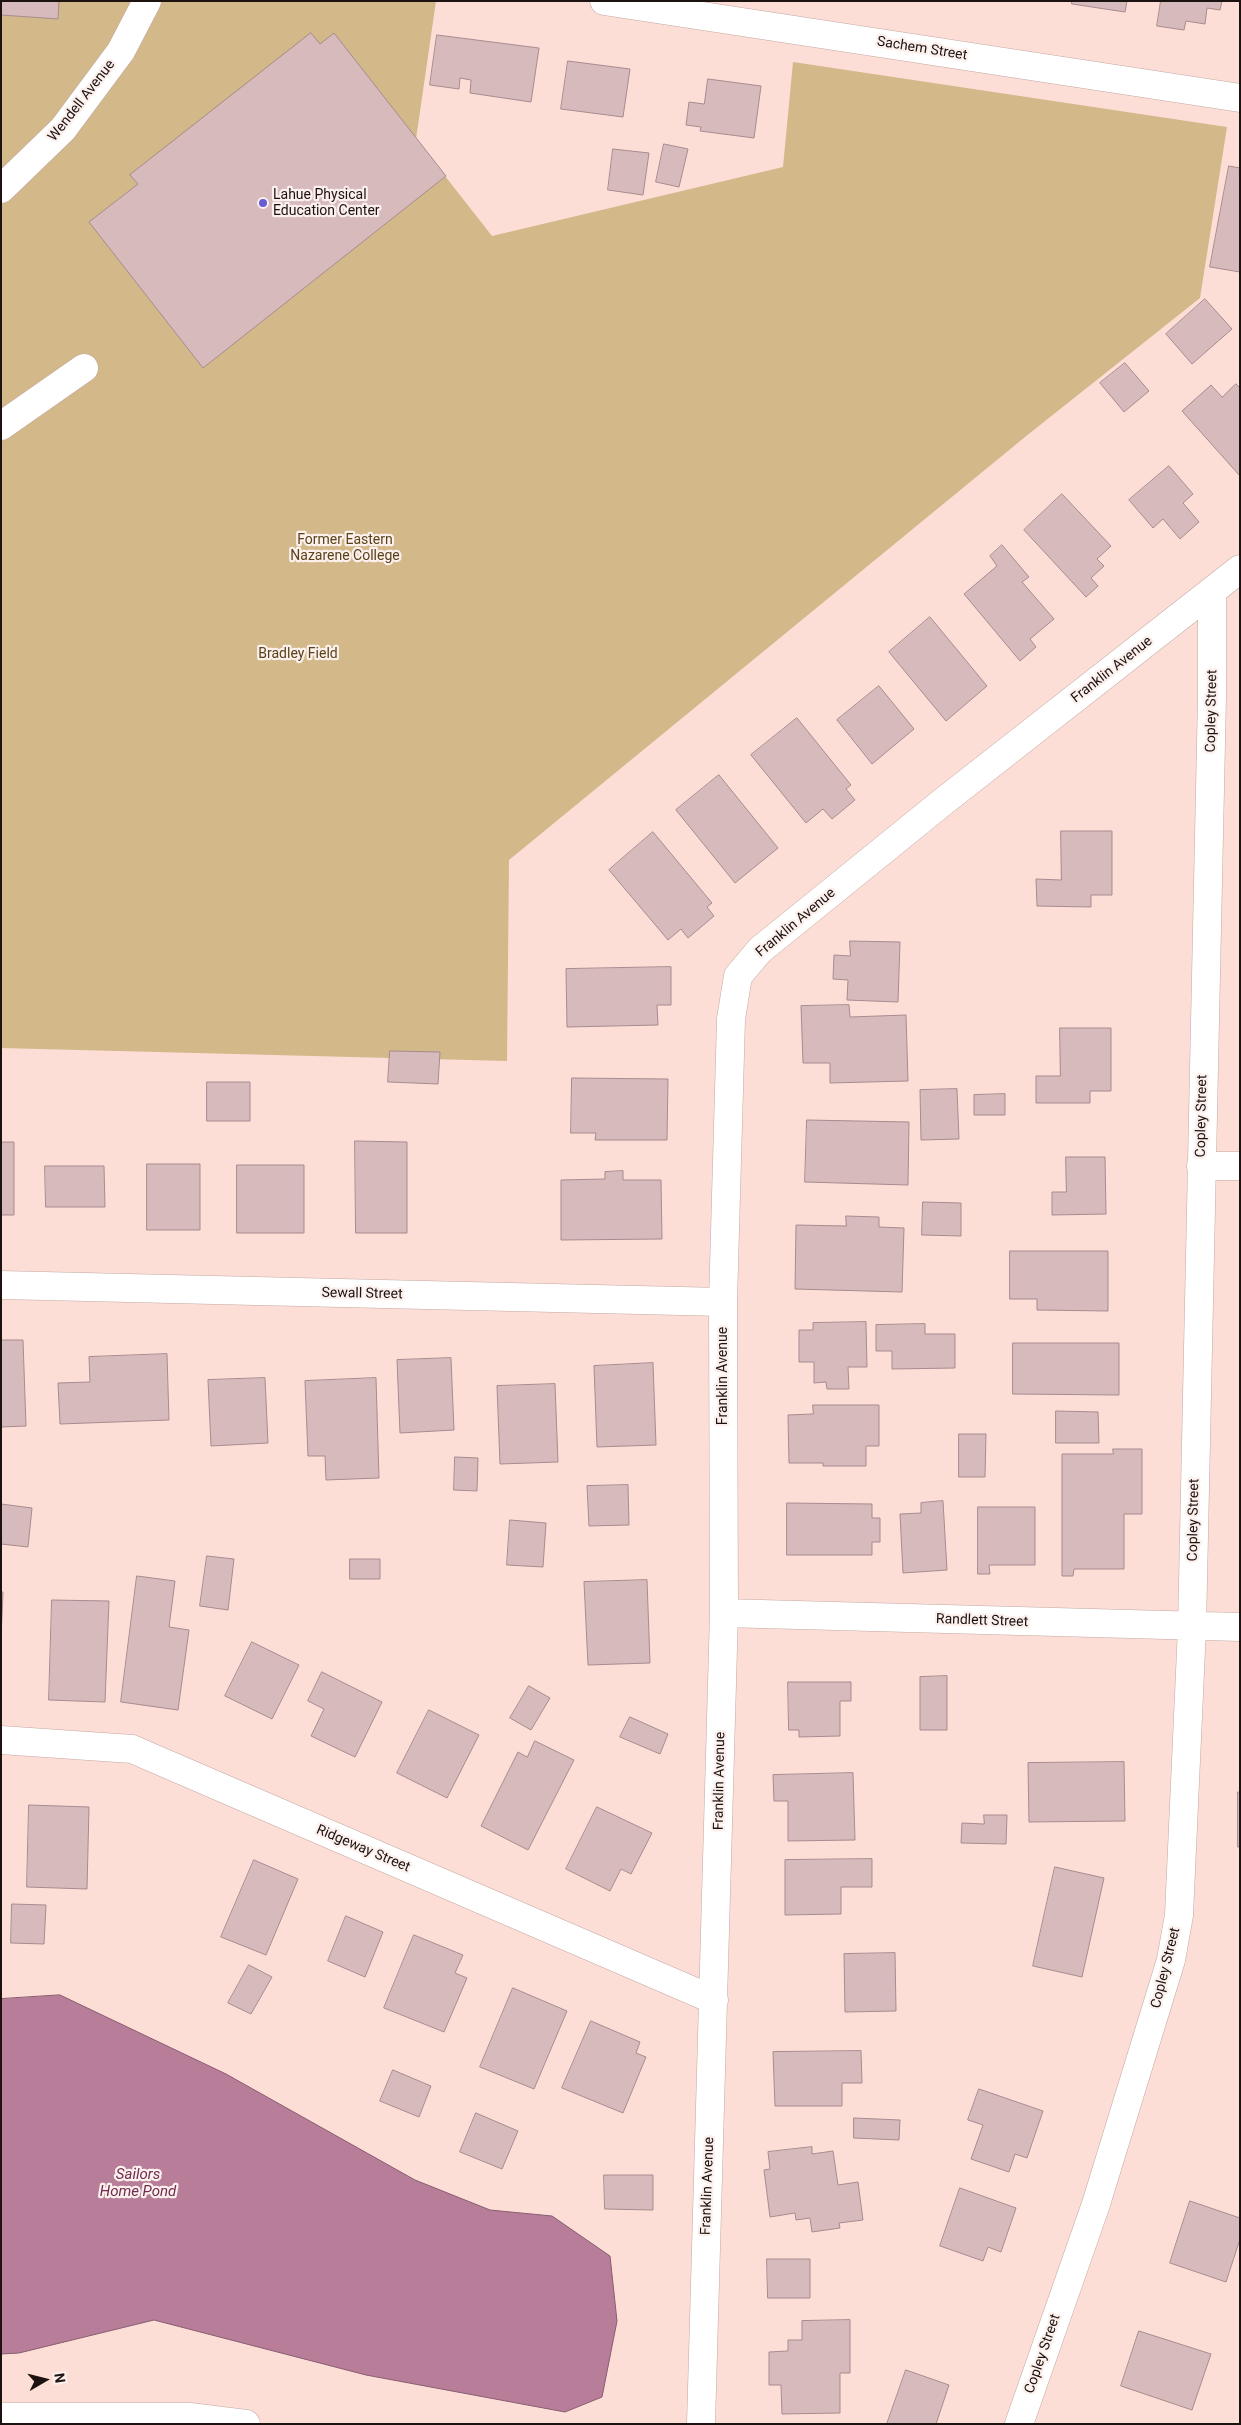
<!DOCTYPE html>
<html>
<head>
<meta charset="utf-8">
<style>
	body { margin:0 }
	#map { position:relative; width:1241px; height:2425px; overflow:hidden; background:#fcded7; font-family:Roboto,sans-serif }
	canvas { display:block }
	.frame { position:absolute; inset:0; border:2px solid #1c1210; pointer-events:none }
	.north { position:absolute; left:20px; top:2355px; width:50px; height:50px; -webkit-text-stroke:4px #fcf0ed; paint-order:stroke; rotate:82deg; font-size:14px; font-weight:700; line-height:20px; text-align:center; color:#1c1210 }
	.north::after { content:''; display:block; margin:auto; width:18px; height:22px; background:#1c1210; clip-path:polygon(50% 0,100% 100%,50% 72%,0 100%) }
</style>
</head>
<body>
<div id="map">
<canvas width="1241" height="2425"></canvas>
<div class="frame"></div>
<div class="north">N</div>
</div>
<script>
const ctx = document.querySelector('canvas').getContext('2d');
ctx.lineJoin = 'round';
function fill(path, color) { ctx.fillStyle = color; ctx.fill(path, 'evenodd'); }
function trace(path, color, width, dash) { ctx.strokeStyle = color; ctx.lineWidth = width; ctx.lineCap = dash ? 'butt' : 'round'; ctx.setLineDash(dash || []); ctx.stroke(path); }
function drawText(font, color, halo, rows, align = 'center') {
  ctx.font = font + ' Roboto,sans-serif'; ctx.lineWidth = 4.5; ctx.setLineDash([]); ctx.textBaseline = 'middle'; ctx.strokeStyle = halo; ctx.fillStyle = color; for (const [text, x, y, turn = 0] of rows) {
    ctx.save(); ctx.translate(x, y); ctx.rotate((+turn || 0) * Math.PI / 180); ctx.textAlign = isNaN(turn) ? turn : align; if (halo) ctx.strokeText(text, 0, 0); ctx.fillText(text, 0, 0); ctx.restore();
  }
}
fill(new Path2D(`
	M 1,1 L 436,1 L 416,139 L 492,236 L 783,167 L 793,62 L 1227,127 L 1200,298 L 1025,437 L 509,860 L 507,1061 L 1,1048 Z`), '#d3b88a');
const water = new Path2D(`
	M 60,1995 L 226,2074 L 415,2180 L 490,2210 L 552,2216 L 610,2256 L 617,2321 L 602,2397 L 565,2412 L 366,2375 L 154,2320 L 19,2353 L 1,2354 L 1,1999 Z`);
fill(water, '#b77d99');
trace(water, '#885d70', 1);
const building = new Path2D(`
	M 1,1 L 59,1 L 58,19 L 1,15 Z
	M 1072,1 L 1127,1 L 1125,12 L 1072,4 Z
	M 1161,1 L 1222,1 L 1220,10 L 1207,8 L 1205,24 L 1186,21 L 1184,30 L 1157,26 Z
	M 311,33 L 320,44 L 334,33 L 446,176 L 203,368 L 89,222 L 138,184 L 130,175 Z
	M 437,35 L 539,48 L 531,102 L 470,93 L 471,80 L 460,78 L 459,89 L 430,85 Z
	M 568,61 L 630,69 L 623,117 L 561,109 Z
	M 708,79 L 761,86 L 754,138 L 700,131 L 701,127 L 686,125 L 689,102 L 704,104 Z
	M 664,144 L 688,149 L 679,187 L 656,182 Z
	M 613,149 L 649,153 L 643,195 L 608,190 Z
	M 1229,166 L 1240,168 L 1240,272 L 1210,267 Z
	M 1205,299 L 1232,329 L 1192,364 L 1166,334 Z
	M 1125,363 L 1149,391 L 1124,412 L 1100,383 Z
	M 1236,384 L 1240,388 L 1240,476 L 1182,411 L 1211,385 L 1222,397 Z
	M 1169,466 L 1193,494 L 1183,503 L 1199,522 L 1180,539 L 1163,519 L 1153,528 L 1129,500 Z
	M 1062,494 L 1111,546 L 1097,559 L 1104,566 L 1091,578 L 1098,586 L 1086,597 L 1024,530 Z
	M 1002,545 L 1029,577 L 1022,582 L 1054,619 L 1030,639 L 1036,647 L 1020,661 L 964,594 L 997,566 L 990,556 Z
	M 930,617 L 987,686 L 946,721 L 889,652 Z
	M 879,686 L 914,729 L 872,764 L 837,720 Z
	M 797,718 L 851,785 L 846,789 L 855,800 L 832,819 L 823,809 L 806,823 L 751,755 Z
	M 719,775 L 778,848 L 735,883 L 676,810 Z
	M 1061,831 L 1112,831 L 1112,895 L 1091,895 L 1091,907 L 1037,906 L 1036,879 L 1061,880 Z
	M 653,832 L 712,903 L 707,907 L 714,916 L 688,938 L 681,929 L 668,940 L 609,870 Z
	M 850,941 L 900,942 L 898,1002 L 847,1000 L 848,980 L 833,979 L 834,955 L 850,956 Z
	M 671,967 L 671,1005 L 657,1005 L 658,1025 L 567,1027 L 566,969 Z
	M 849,1005 L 850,1017 L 906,1015 L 908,1081 L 830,1083 L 830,1063 L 803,1063 L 801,1006 Z
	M 1060,1028 L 1111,1028 L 1111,1091 L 1090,1091 L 1090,1103 L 1036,1103 L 1036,1076 L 1060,1076 Z
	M 390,1051 L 440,1052 L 438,1084 L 388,1082 Z
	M 572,1078 L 668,1079 L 667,1140 L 595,1140 L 596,1133 L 571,1133 Z
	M 207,1082 L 250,1082 L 250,1121 L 207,1121 Z
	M 957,1089 L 959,1139 L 921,1140 L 920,1090 Z
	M 1005,1094 L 1005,1115 L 974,1115 L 974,1095 Z
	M 807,1120 L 909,1122 L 908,1185 L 805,1182 Z
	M 355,1141 L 407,1142 L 407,1233 L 356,1233 Z
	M 1,1142 L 14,1142 L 14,1215 L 1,1215 Z
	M 1066,1157 L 1105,1157 L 1106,1214 L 1052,1215 L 1052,1192 L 1066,1192 Z
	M 147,1164 L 200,1164 L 200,1230 L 147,1230 Z
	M 237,1165 L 304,1165 L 304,1233 L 237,1233 Z
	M 45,1166 L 104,1166 L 105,1207 L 46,1207 Z
	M 623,1171 L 623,1180 L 661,1180 L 662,1239 L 561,1240 L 561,1180 L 605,1179 L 605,1172 Z
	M 923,1202 L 961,1203 L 961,1236 L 922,1235 Z
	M 846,1216 L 879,1217 L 879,1227 L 904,1228 L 902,1292 L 795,1289 L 796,1225 L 846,1226 Z
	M 1010,1251 L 1108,1251 L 1108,1311 L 1037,1310 L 1037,1299 L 1010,1299 Z
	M 866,1322 L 867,1367 L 848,1367 L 849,1389 L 827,1389 L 826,1382 L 814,1383 L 814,1362 L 799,1362 L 799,1330 L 813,1330 L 813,1323 Z
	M 925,1324 L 925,1334 L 955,1334 L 955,1368 L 892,1369 L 892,1351 L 876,1351 L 876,1325 Z
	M 1,1340 L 23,1340 L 26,1426 L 1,1427 Z
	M 1013,1343 L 1119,1343 L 1119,1395 L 1013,1394 Z
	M 167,1354 L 169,1420 L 60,1424 L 58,1383 L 90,1382 L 89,1357 Z
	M 451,1358 L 454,1430 L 400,1433 L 397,1360 Z
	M 653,1363 L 656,1445 L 597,1447 L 594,1366 Z
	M 265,1378 L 268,1443 L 211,1446 L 208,1380 Z
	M 376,1378 L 379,1478 L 326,1480 L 325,1456 L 308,1456 L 305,1381 Z
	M 555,1384 L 558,1462 L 500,1464 L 497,1386 Z
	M 813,1405 L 879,1405 L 879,1446 L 866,1446 L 866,1466 L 823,1466 L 823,1463 L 789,1463 L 788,1415 L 813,1414 Z
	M 1056,1411 L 1098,1412 L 1099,1443 L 1056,1443 Z
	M 959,1434 L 986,1434 L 985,1477 L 959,1477 Z
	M 1113,1449 L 1142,1449 L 1142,1514 L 1124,1514 L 1124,1569 L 1074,1569 L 1073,1576 L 1062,1576 L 1062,1454 L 1113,1454 Z
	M 455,1457 L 478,1458 L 477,1491 L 454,1490 Z
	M 628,1485 L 629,1525 L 589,1526 L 587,1486 Z
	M 943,1501 L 947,1570 L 903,1573 L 900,1514 L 921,1513 L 921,1503 Z
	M 787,1503 L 872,1504 L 872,1518 L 880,1518 L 880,1542 L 872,1542 L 872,1555 L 787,1555 Z
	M 1,1504 L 32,1508 L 28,1547 L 1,1544 Z
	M 978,1507 L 1035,1507 L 1035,1565 L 989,1565 L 990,1574 L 978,1574 Z
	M 510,1520 L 546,1523 L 543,1567 L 507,1565 Z
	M 207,1556 L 234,1559 L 228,1610 L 200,1606 Z
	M 350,1559 L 380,1559 L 380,1579 L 350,1579 Z
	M 137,1576 L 175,1581 L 169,1627 L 189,1630 L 178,1710 L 121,1702 Z
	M 647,1580 L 650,1663 L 588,1665 L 584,1582 Z
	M 1,1592 L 3,1592 L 1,1639 Z
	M 52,1600 L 109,1601 L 105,1702 L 49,1700 Z
	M 252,1642 L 299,1665 L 272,1719 L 225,1696 Z
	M 322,1672 L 382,1702 L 355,1757 L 311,1736 L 324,1709 L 308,1701 Z
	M 947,1676 L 947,1730 L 920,1730 L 920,1677 Z
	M 788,1682 L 851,1682 L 851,1701 L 840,1701 L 840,1736 L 799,1737 L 799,1730 L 789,1730 Z
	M 529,1686 L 550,1698 L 531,1730 L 510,1718 Z
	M 429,1710 L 479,1735 L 447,1798 L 397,1773 Z
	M 630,1717 L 668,1734 L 660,1754 L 620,1737 Z
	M 535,1741 L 574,1760 L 528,1850 L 481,1826 L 518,1752 L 527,1757 Z
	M 1124,1762 L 1125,1821 L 1029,1822 L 1028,1763 Z
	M 853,1773 L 855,1840 L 788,1841 L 788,1801 L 774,1801 L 773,1775 Z
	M 1238,1792 L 1240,1792 L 1240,1847 L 1238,1847 Z
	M 29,1805 L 89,1807 L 87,1889 L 27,1887 Z
	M 597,1807 L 652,1833 L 631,1874 L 621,1869 L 610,1891 L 566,1869 Z
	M 984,1815 L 1007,1815 L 1006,1844 L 961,1843 L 962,1823 L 984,1824 Z
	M 872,1859 L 872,1887 L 841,1887 L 841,1914 L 785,1915 L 785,1860 Z
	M 254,1860 L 298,1879 L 266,1955 L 221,1937 Z
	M 1055,1867 L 1104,1878 L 1082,1977 L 1033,1966 Z
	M 12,1904 L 46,1905 L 44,1944 L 11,1943 Z
	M 346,1916 L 383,1932 L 365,1977 L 328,1961 Z
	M 414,1935 L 463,1955 L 455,1973 L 467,1978 L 444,2032 L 384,2008 Z
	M 895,1953 L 896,2011 L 845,2012 L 844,1954 Z
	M 249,1965 L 272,1977 L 251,2014 L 228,2003 Z
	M 513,1988 L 567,2011 L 534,2089 L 480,2067 Z
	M 591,2021 L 640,2042 L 636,2053 L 646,2057 L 623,2113 L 562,2088 Z
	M 861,2051 L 862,2083 L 842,2083 L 842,2106 L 775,2106 L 773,2052 Z
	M 393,2070 L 431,2086 L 419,2117 L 380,2101 Z
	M 979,2089 L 1043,2111 L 1027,2158 L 1015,2154 L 1009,2172 L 971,2159 L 983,2125 L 968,2120 Z
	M 476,2113 L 518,2131 L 502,2169 L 460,2152 Z
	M 854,2118 L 900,2120 L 899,2140 L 854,2138 Z
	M 812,2147 L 812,2154 L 833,2151 L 838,2185 L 858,2182 L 863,2220 L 839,2223 L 840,2228 L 812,2232 L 810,2218 L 796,2220 L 795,2213 L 770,2217 L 764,2170 L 770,2169 L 768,2152 Z
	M 604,2175 L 653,2175 L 653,2210 L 605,2209 Z
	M 960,2188 L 1016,2208 L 1001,2252 L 988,2247 L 983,2261 L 940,2246 Z
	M 1190,2201 L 1240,2218 L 1240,2239 L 1226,2282 L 1170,2263 Z
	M 767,2259 L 810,2259 L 810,2298 L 768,2298 Z
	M 850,2320 L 850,2373 L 840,2373 L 840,2413 L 782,2414 L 781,2385 L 769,2385 L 769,2352 L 788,2351 L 788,2340 L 802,2340 L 802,2321 Z
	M 1139,2331 L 1211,2354 L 1192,2410 L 1121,2386 Z
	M 906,2370 L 949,2385 L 936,2424 L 887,2424 Z`);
fill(building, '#d7babc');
trace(building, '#a78b8e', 1);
const minor = new Path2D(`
	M 604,1 L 1240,98
	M 1,189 L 63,129 L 121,51 L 147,1
	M 1,426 L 84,368
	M 1201,1166 L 1240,1166
	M 1,1285 L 723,1302
	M 724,1613 L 1240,1627
	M 1,1740 L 132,1749 L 714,2000
	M 1,2417 L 190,2417 L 246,2424
	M 701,2424 L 724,1613 L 723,1302 L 731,1019 L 738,976 L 760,950 L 944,801 L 1240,569
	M 1019,2424 L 1096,2204 L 1171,1960 L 1179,1915 L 1192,1628 L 1212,696 L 1212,592`);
trace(minor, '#c3a8a0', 29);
trace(minor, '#fff', 28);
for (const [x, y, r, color] of [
	[263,203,5,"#655dd6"]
]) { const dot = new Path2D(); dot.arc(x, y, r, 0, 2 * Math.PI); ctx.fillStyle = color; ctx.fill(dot); trace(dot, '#fcf0ed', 2); }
drawText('14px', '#1c1210', '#fcf0ed', [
	["Sachem Street",922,49,9],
	["Wendell Avenue",82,101,-52],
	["Franklin Avenue",1112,670,-38],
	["Copley Street",1212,711,-89],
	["Franklin Avenue",796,923,-40],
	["Copley Street",1202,1116,-89],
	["Sewall Street",362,1294,1],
	["Franklin Avenue",723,1376,-90],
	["Copley Street",1194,1520,-89],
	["Randlett Street",982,1621,2],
	["Franklin Avenue",720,1781,-89],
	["Ridgeway Street",363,1849,23],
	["Copley Street",1166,1968,-76],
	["Franklin Avenue",708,2186,-88],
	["Copley Street",1043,2354,-71]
]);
drawText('14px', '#1c1210', '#fcf0ed', [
	["Lahue Physical",273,195],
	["Education Center",273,211]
], 'left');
drawText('14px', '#594218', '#fcf0ed', [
	["Former Eastern",345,540],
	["Nazarene College",345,556],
	["Bradley Field",298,654]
]);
drawText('italic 15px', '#712b51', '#fcf0ed', [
	["Sailors",138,2175],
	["Home Pond",138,2192]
]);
</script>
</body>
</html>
